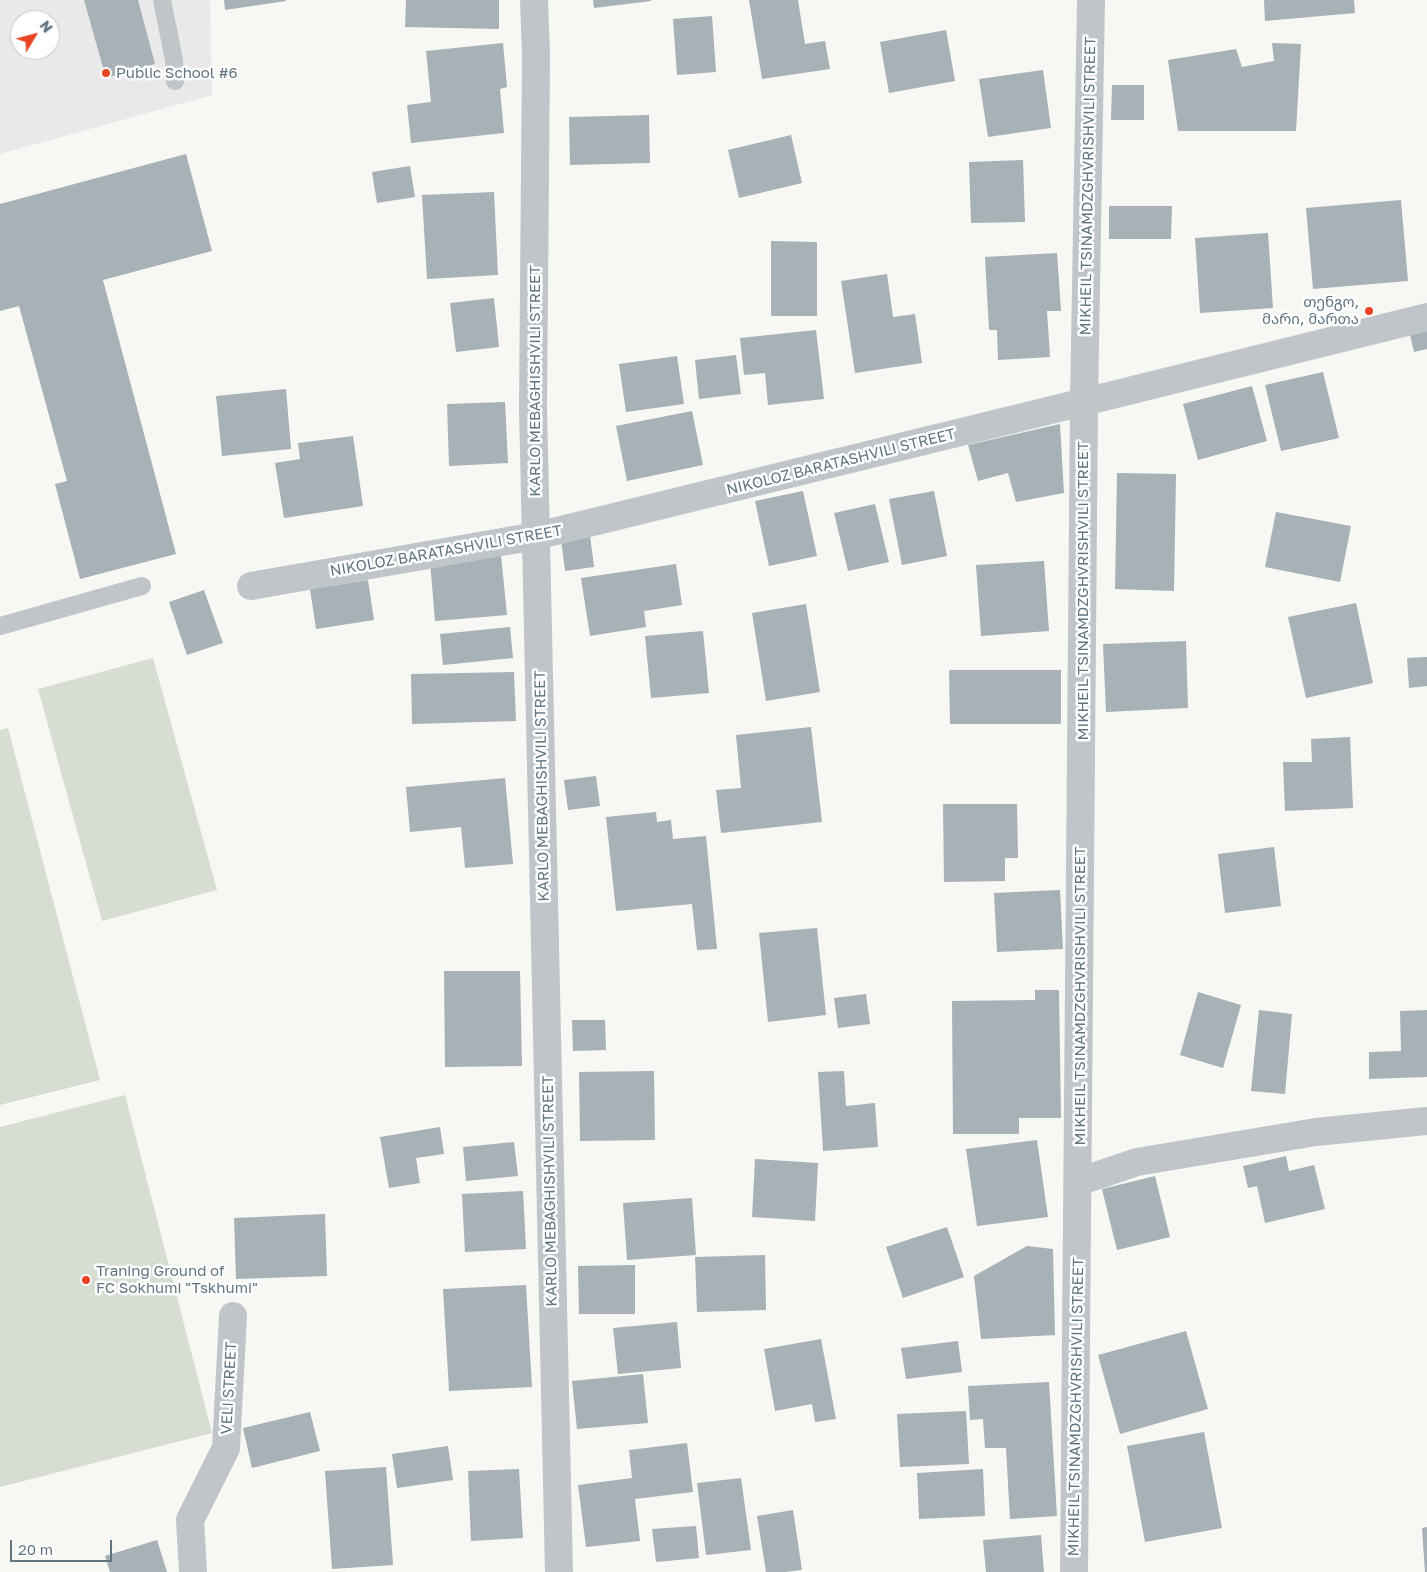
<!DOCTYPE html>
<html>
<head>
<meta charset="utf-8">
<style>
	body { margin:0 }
	#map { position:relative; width:1427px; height:1572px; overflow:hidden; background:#f7f7f4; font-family:"Golos Text",sans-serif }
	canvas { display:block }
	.north { position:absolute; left:10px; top:10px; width:50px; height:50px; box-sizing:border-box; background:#fff; border:1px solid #c0c8cc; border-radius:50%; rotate:53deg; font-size:14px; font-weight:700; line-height:20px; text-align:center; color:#617580 }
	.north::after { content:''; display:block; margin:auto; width:18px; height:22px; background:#e94523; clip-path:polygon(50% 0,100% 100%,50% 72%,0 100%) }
	.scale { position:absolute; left:10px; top:1540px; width:102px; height:22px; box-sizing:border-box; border:2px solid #617580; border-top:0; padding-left:6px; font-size:15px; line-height:18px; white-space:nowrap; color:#617580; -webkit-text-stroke:4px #fff; paint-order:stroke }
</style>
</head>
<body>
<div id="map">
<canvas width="1427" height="1572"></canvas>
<div class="north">N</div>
<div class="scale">20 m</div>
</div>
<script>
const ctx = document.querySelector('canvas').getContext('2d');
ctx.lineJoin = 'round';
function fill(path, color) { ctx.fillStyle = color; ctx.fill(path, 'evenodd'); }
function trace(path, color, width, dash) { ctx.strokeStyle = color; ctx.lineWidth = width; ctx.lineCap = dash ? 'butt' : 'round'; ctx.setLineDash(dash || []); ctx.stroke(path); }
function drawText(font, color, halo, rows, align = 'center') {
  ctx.font = font + ' "Golos Text","Noto Sans Georgian",sans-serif'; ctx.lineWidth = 5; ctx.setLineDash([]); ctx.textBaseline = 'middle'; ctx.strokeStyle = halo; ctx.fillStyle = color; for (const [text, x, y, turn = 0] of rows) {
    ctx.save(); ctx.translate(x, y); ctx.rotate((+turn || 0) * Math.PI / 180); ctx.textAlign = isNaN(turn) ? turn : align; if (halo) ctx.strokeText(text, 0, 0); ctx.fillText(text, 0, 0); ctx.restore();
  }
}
fill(new Path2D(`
	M 0,0 L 210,0 L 212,95 L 0,154 ZM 20,20 L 50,20 L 50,50 L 20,50 Z`), '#e8e9e8');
fill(new Path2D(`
	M 153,658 L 217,890 L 102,921 L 38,689 Z
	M 8,728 L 100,1080 L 0,1105 L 0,730 Z
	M 125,1095 L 212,1433 L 0,1487 L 0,1127 Z`), '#d7ddd3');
fill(new Path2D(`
	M 84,0 L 138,0 L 155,64 L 106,78 Z
	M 224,0 L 286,0 L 286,1 L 225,10 Z
	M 406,0 L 499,0 L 499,29 L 405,27 Z
	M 593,0 L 651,0 L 651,1 L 594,8 Z
	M 749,0 L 798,0 L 805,44 L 825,41 L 830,69 L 762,79 Z
	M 1264,0 L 1354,0 L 1355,13 L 1265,21 Z
	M 712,16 L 716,72 L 677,75 L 673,19 Z
	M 946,30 L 955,81 L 889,93 L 880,42 Z
	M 503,43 L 507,87 L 500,89 L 504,133 L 411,143 L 407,105 L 431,102 L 426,51 Z
	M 1272,43 L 1301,44 L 1296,131 L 1178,131 L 1168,60 L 1236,49 L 1242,67 L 1274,61 Z
	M 1043,70 L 1051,128 L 988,137 L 979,79 Z
	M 1112,85 L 1144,85 L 1144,120 L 1111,120 Z
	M 649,115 L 650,163 L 570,165 L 569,117 Z
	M 791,135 L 802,183 L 739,198 L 728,150 Z
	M 186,154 L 212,251 L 103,280 L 176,554 L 80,579 L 55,484 L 67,481 L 19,306 L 0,311 L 0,204 Z
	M 1023,160 L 1025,222 L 971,223 L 969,162 Z
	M 410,166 L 415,197 L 377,203 L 372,172 Z
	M 494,192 L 498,275 L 427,279 L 422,195 Z
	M 1401,200 L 1408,281 L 1313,289 L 1306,208 Z
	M 1109,206 L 1172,206 L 1171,239 L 1109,239 Z
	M 1268,233 L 1273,308 L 1200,313 L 1195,238 Z
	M 771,241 L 817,242 L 817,316 L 771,316 Z
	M 1057,253 L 1061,311 L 1047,311 L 1050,357 L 998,360 L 997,330 L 989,330 L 985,257 Z
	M 887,274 L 893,317 L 915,314 L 922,363 L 855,373 L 841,281 Z
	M 494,298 L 499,347 L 456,352 L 450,303 Z
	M 1427,326 L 1427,349 L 1414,352 L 1409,331 Z
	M 816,330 L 824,399 L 768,405 L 765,373 L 744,375 L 740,338 Z
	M 736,355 L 741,394 L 699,399 L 695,360 Z
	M 677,356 L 684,404 L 626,412 L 619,364 Z
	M 1323,372 L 1339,438 L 1281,451 L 1265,385 Z
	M 1252,386 L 1267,441 L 1198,460 L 1183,404 Z
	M 286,389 L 291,449 L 222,456 L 216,396 Z
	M 505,402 L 508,463 L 449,466 L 447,404 Z
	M 692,411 L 703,465 L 627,481 L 616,426 Z
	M 1060,424 L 1064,493 L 1016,502 L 1008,473 L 978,481 L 968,445 Z
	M 353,436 L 363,506 L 284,518 L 275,463 L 300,459 L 298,443 Z
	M 1117,473 L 1176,474 L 1174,591 L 1115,589 Z
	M 803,491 L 817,556 L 769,566 L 755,501 Z
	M 934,491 L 947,556 L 902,565 L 889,499 Z
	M 875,504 L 889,562 L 848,571 L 834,513 Z
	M 1276,512 L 1351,526 L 1340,582 L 1265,567 Z
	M 590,535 L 594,567 L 565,571 L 561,539 Z
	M 501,555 L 507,615 L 435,621 L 430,561 Z
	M 1044,561 L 1049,631 L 981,636 L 976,565 Z
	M 676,564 L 682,605 L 644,611 L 646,627 L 590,636 L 581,578 Z
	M 368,580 L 374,620 L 316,629 L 310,589 Z
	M 204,590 L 223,643 L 187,655 L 169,602 Z
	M 1356,603 L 1373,683 L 1306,698 L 1288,617 Z
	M 806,604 L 820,692 L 766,701 L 752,613 Z
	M 510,627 L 513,658 L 443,665 L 440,634 Z
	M 703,631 L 709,693 L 651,698 L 645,636 Z
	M 1186,641 L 1188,708 L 1106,712 L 1103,644 Z
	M 1427,657 L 1427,686 L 1409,688 L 1407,658 Z
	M 949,670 L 1061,670 L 1061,724 L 950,724 Z
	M 514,672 L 516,721 L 412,724 L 411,674 Z
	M 811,727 L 822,822 L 721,833 L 716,790 L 741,788 L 736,735 Z
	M 1350,737 L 1353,808 L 1285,811 L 1283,762 L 1312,762 L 1311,739 Z
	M 596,776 L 600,806 L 568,810 L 564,780 Z
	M 505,778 L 513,864 L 465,868 L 461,827 L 410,832 L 406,787 Z
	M 943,804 L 1017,804 L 1018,858 L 1005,858 L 1005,881 L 944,882 Z
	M 656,812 L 657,822 L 671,820 L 673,839 L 706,836 L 717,949 L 697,950 L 692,904 L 616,911 L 606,817 Z
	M 1274,847 L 1281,906 L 1225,913 L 1218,854 Z
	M 1060,890 L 1063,949 L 997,952 L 994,893 Z
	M 817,928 L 826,1015 L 768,1022 L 759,933 Z
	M 444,971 L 520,971 L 522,1066 L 445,1067 Z
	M 1035,990 L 1059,990 L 1061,1118 L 1019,1118 L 1019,1134 L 953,1134 L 952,1001 L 1035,1000 Z
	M 1198,992 L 1241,1005 L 1223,1068 L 1180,1055 Z
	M 866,994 L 870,1024 L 838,1028 L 834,998 Z
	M 1259,1010 L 1292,1014 L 1285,1094 L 1251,1091 Z
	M 1427,1010 L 1427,1077 L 1369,1079 L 1369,1052 L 1401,1051 L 1400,1011 Z
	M 572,1020 L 605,1020 L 606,1050 L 573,1051 Z
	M 654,1071 L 655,1140 L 580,1141 L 579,1072 Z
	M 844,1071 L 846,1106 L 875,1103 L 878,1147 L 823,1151 L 818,1072 Z
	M 440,1127 L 444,1154 L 416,1158 L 420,1183 L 389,1188 L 380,1137 Z
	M 1037,1140 L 1048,1217 L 977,1226 L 966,1149 Z
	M 514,1142 L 518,1176 L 466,1181 L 463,1147 Z
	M 1286,1156 L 1289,1171 L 1314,1165 L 1325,1209 L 1265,1223 L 1257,1186 L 1248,1188 L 1243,1166 Z
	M 755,1159 L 818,1163 L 815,1221 L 752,1217 Z
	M 1155,1176 L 1170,1237 L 1117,1250 L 1102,1189 Z
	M 523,1191 L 526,1249 L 465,1252 L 462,1194 Z
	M 692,1198 L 696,1255 L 627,1260 L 623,1203 Z
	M 325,1214 L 327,1276 L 236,1279 L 234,1218 Z
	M 947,1227 L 964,1277 L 903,1298 L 886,1247 Z
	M 1027,1246 L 1053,1249 L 1055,1335 L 981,1339 L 974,1276 Z
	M 765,1255 L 766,1310 L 697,1312 L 695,1257 Z
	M 635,1265 L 635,1314 L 579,1314 L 578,1266 Z
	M 526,1285 L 532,1387 L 449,1391 L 443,1289 Z
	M 677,1322 L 681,1368 L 618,1374 L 613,1328 Z
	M 1186,1331 L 1208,1409 L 1120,1434 L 1098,1355 Z
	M 821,1339 L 836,1419 L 815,1422 L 812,1404 L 775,1411 L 764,1349 Z
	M 958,1341 L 962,1372 L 906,1379 L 901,1348 Z
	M 643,1374 L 648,1423 L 577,1429 L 572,1381 Z
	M 1049,1382 L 1057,1516 L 1010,1519 L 1006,1448 L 985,1448 L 983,1419 L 970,1420 L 968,1386 Z
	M 966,1411 L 969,1464 L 900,1467 L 897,1414 Z
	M 310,1412 L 320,1451 L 252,1468 L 243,1428 Z
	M 1204,1432 L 1222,1528 L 1145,1542 L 1127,1446 Z
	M 687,1443 L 693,1492 L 635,1499 L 640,1541 L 586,1547 L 578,1485 L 632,1478 L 629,1450 Z
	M 448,1446 L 453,1480 L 397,1488 L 392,1454 Z
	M 386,1467 L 393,1565 L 332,1569 L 325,1471 Z
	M 519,1469 L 523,1538 L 471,1541 L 468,1471 Z
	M 983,1469 L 985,1516 L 919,1519 L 917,1473 Z
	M 741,1478 L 751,1550 L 706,1555 L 697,1483 Z
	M 793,1510 L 802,1570 L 785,1572 L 766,1572 L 757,1516 Z
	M 696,1526 L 699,1558 L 656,1562 L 652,1529 Z
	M 1427,1527 L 1427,1572 L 1425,1572 L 1422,1528 Z
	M 1041,1535 L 1044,1572 L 986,1572 L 983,1540 Z
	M 157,1540 L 167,1572 L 110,1572 L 105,1556 Z`), '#a7b1b6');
trace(new Path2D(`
	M 162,0 L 174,60 L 175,81
	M 0,626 L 142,586`), '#c0c5c9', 18);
trace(new Path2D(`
	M 534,0 L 536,54 L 533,407 L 559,1572
	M 251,586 L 536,536 L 1084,402 L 1427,317
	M 1078,1182 L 1137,1162 L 1316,1132 L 1427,1121
	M 193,1572 L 190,1520 L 226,1448 L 233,1316
	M 1074,1572 L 1084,402 L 1091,0`), '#c0c5c9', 28);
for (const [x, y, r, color] of [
	[106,73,5,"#e94523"],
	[1369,311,5,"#e94523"],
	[86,1280,5,"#e94523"]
]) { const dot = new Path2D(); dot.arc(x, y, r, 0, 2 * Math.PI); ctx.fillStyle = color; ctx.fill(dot); trace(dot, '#fff', 2); }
drawText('15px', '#617580', '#fff', [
	["Public School #6",116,73],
	["თენგო,",1359,302,"right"],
	["მარი, მართა",1359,319,"right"],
	["Traning Ground of",96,1271],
	["FC Sokhumi \"Tskhumi\"",96,1288]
], 'left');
drawText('15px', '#617580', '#fff', [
	["MIKHEIL TSINAMDZGHVRISHVILI STREET",1088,186,-89],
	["KARLO MEBAGHISHVILI STREET",535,381,-90],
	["NIKOLOZ BARATASHVILI STREET",841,462,-14],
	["NIKOLOZ BARATASHVILI STREET",446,551,-10],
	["MIKHEIL TSINAMDZGHVRISHVILI STREET",1083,591,-90],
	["KARLO MEBAGHISHVILI STREET",542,786,-91],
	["MIKHEIL TSINAMDZGHVRISHVILI STREET",1080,996,-90],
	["KARLO MEBAGHISHVILI STREET",550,1191,-91],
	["VELI STREET",229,1388,-87],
	["MIKHEIL TSINAMDZGHVRISHVILI STREET",1076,1407,-89]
]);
</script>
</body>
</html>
